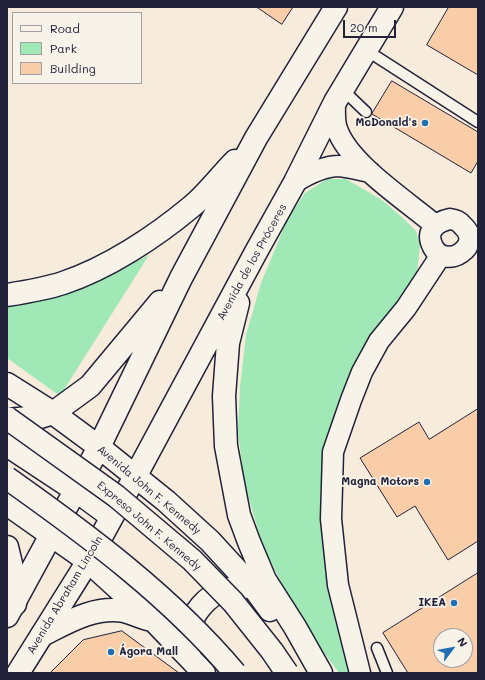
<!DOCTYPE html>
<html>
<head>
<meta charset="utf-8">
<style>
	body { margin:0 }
	#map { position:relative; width:485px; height:680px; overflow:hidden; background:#f7ebdb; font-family:Mali,sans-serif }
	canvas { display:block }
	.frame { position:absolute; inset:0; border:8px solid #22223b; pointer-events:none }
	.legend { position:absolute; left:12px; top:12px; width:130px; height:72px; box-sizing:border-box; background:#f7f3e8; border:1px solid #a29fa3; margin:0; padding:5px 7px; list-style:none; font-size:12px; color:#22223b }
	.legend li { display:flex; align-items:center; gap:8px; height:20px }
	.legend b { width:20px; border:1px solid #a29fa3 }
	.north { position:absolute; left:433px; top:628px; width:40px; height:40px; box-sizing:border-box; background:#f7f3e8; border:1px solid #a29fa3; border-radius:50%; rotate:58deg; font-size:11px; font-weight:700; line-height:16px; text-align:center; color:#22223b }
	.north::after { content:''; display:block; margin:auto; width:14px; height:18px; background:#1f6fb2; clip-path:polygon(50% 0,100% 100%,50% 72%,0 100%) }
	.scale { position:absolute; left:343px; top:20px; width:53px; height:18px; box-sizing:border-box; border:2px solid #22223b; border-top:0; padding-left:5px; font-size:12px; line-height:14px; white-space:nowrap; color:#22223b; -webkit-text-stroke:3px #f7f3e8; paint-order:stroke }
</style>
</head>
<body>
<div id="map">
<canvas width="485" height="680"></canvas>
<div class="frame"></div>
<ul class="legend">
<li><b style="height:5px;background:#f7f3e8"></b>Road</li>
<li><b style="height:11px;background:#a0e9b7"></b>Park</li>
<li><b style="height:11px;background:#f8cda7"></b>Building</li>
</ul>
<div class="north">N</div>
<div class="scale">20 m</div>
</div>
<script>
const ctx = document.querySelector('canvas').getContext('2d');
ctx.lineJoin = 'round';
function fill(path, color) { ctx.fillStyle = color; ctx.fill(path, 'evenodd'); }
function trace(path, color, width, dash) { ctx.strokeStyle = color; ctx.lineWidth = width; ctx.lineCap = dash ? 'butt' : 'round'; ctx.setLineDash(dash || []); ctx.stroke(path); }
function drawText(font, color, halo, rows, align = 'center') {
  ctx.font = font + ' Mali,sans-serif'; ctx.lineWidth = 3.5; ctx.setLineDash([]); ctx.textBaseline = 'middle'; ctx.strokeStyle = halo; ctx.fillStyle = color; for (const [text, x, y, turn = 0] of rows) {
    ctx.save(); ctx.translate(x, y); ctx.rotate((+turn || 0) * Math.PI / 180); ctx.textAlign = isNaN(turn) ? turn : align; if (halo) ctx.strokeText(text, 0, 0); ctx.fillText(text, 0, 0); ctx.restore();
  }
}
fill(new Path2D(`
	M 327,179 L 346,179 L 382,200 L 404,219 L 416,231 L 420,246 L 416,280 L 352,374 L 328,514 L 358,673 L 339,673 L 317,643 L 292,603 L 263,547 L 244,482 L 238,431 L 240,387 L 246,335 L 261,283 L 287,220 L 305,193 Z
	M 149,255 L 60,396 L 7,358 L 7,303 L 114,273 Z`), '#a0e9b7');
const building = new Path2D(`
	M 257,7 L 293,7 L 282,24 Z
	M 449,7 L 478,7 L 478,75 L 427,45 Z
	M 392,81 L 478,132 L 478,161 L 471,173 L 372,114 Z
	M 478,409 L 478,541 L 448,560 L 415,506 L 397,517 L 360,458 L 419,422 L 429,439 Z
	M 478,573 L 478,673 L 408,673 L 383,633 ZM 441,636 L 465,636 L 465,660 L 441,660 Z
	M 122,631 L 179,673 L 50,673 L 83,640 Z`);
fill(building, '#f8cda7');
trace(building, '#22223b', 1);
const service = new Path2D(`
	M 366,50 L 478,122
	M 343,90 L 366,112
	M 377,648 L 387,673`);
const minor = new Path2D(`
	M 335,102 C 335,111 334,121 337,129 C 349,164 407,201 435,225
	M 295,182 C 308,174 323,166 339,166 C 349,167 360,170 370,172
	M 450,219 C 456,220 459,221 463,226 C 485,246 445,271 433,247 C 425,232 435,222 450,219 Z
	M 360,673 L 338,585 L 331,519 L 333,452 L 351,400 L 362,372 L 379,341 L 406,308 L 441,255`);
const secondary = new Path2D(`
	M 7,616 L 51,535
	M 18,673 L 88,561`);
const primary = new Path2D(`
	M 7,295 C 26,292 45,289 63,283 C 108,268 155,237 191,207 C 206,195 221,175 235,161
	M 238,303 L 228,343 L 224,396 L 226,446 L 239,515 L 249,542 L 265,580 L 295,627 L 321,673
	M 7,384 L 53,413 L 99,447 L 166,501 L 210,541 L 256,591 L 270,610
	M 7,420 L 40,417 L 53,413 L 90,386 L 160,302
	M 7,445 L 75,490 L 112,517
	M 7,504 L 88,561 L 154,621 L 204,673
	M 51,535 L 99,447 L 181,278 L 256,138 L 336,7
	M 7,547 L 14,576 L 15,604
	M 88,561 L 112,517 L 135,477 L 256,252 L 295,182 L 335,102 L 392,7
	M 42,635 C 68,622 94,606 124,611 C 132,613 140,617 148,619
	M 194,643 C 193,639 191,634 191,630 C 190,614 208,596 223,590 C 227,589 232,589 236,588 L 239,590`);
trace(service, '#22223b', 13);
trace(minor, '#22223b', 23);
trace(secondary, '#22223b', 25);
trace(primary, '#22223b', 25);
trace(service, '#f7f3e8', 10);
trace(minor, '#f7f3e8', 20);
trace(secondary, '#f7f3e8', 22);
trace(primary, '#f7f3e8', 22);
const trunkBridge = new Path2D(`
	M 7,418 L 116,496 L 192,560 L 233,602 L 272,651 L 287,673
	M 7,478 C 89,536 170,596 235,673`);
trace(trunkBridge, '#22223b', 25, []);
trace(trunkBridge, '#f7f3e8', 22);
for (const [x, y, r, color] of [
	[425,123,4,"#1f6fb2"],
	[427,482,4,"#1f6fb2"],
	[454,603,4,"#1f6fb2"],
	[111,652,4,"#1f6fb2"]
]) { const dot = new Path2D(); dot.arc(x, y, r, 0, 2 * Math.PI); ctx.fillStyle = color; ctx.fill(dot); trace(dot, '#f7f3e8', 1.5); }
drawText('bold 11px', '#22223b', '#f7f3e8', [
	["McDonald's",417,123],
	["Magna Motors",419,482],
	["IKEA",446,603],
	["Ágora Mall",119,652,"left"]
], 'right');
drawText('11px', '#22223b', '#f7f3e8', [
	["Avenida de los Próceres",252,262,-61],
	["Avenida John F. Kennedy",149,490,40],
	["Expreso John F. Kennedy",149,526,40],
	["Avenida Abraham Lincoln",65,595,-59]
]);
</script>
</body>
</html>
